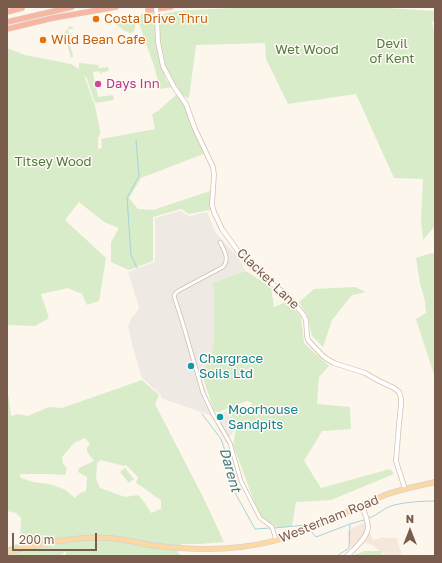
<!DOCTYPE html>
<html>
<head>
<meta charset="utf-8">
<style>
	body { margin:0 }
	#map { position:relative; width:442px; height:563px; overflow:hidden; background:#fdf6ec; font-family:"Golos Text",sans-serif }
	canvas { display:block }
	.frame { position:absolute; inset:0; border:8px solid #7a5c4d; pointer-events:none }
	.north { position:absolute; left:390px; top:511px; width:40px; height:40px; -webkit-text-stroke:3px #fffaf3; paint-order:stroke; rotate:0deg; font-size:11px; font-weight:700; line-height:16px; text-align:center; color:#7a5c4d }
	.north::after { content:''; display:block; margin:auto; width:14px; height:18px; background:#7a5c4d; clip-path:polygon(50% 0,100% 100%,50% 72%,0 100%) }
	.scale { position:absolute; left:12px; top:533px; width:85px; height:18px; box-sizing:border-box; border:2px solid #7a5c4d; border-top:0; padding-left:5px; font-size:12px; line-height:14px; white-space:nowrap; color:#7a5c4d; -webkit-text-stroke:3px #fffaf3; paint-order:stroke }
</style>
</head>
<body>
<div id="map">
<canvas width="442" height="563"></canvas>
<div class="frame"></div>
<div class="north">N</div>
<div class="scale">200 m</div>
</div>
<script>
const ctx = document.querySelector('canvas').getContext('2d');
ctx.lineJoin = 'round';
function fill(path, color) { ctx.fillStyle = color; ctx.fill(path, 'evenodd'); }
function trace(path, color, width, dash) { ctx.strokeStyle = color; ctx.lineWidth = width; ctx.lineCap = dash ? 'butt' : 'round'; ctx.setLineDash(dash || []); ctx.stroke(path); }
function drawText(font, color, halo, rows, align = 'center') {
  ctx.font = font + ' "Golos Text",sans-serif'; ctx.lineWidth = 3; ctx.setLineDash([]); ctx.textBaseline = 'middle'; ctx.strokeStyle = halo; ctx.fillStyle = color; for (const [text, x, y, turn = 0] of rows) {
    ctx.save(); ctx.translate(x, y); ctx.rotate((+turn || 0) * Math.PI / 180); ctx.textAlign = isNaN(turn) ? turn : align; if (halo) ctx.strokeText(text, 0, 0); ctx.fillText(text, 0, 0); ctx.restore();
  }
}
fill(new Path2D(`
	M 365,522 L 373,540 L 384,537 L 385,538 L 397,538 L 402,556 L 386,556 L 372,545 L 365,543 L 356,549 L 351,547 L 347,532 L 356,526 Z`), '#f5e8da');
fill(new Path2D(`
	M 180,211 L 189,216 L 207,212 L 216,233 L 238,257 L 246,271 L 213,284 L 214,297 L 214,337 L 212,354 L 201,376 L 203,384 L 215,415 L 231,410 L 235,429 L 226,443 L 212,416 L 161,398 L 161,395 L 142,378 L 133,348 L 128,326 L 132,317 L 137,312 L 139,307 L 128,272 L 155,262 L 155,218 Z`), '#efe9e4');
fill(new Path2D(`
	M 261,7 L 371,7 L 435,11 L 435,21 L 432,21 L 435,36 L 435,226 L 423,240 L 421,219 L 423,179 L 394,178 L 356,94 L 288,104 L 266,59 L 265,43 L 196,45 L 189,98 L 179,94 L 183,98 L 206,153 L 141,178 L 129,198 L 138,209 L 153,210 L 210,191 L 215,209 L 189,214 L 181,209 L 153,217 L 153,261 L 129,270 L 111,262 L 111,242 L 119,228 L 104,222 L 79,202 L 65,220 L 106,258 L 99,301 L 87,305 L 82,294 L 68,288 L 41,294 L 49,318 L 35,326 L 7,325 L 7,48 L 25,55 L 71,64 L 79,69 L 79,63 L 99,65 L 98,67 L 100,68 L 108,67 L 109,71 L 103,72 L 100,74 L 99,71 L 93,72 L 95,85 L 96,85 L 98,97 L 113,95 L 114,100 L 95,103 L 87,79 L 84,75 L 95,106 L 100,131 L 100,134 L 98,138 L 98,149 L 102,148 L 101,139 L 155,129 L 152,114 L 158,111 L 178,93 L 162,67 L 166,80 L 172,87 L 160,89 L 154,66 L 138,21 C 140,12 147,12 154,10 L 156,44 L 160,58 L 157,17 L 159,15 L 178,11 L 209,9 Z
	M 134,14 L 135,15 C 134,20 136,24 135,28 C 133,41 117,25 112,21 L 130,18 Z
	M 70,26 L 72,27 L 74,29 L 68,29 L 69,33 L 71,33 L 72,35 L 71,40 L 69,41 C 70,47 72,51 73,56 L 71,58 L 66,40 L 66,33 L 64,33 Z
	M 435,253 L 435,378 L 416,319 L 426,313 L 425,301 L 420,283 L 416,258 L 428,254 Z
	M 246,271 L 271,287 L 274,307 L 288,301 L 301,317 L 304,343 L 329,366 L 319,377 L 317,404 L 350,407 L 351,429 L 322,431 L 304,461 L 321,488 L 390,469 L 394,474 L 331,500 L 296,502 L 292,526 L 278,528 L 260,517 L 233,445 L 236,430 L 232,415 L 232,413 L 236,410 L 240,412 L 246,408 L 249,410 L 252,403 L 247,401 L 218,412 L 214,411 L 203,378 L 201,376 L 212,354 L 214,337 L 214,297 L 213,283 Z
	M 355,287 L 366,292 L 352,295 L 332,320 L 323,347 L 312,336 L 307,315 L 299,302 L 314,289 Z
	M 142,380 L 159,395 L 155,404 L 204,499 L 224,542 L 200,544 L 181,544 L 177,549 L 180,556 L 66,556 L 66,551 L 60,556 L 7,556 L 7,547 L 20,543 L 21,518 L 16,513 L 7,511 L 7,386 L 11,416 L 18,414 L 28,416 L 49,407 L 62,408 ZM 85,438 L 90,444 L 87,448 L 87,452 L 94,461 L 79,468 L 78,472 L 87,477 L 86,491 L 80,493 L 75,498 L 64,489 L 49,484 L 33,482 L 21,478 L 20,474 L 48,474 L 65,475 L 67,468 L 63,464 L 62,457 L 74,443 ZM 101,460 L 124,466 L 126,465 L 138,477 L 136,483 C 145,488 152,495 161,500 L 161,509 L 151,513 L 145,503 L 138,495 L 125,497 L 100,488 L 96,479 L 97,463 Z
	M 125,468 L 134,479 L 129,483 L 120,472 Z
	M 365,551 L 380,551 L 383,556 L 351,556 Z`), '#d8ecc9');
trace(new Path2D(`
	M 136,140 L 139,176 L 127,198 L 131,255 L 137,268
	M 202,414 L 221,439 L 234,476 L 233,489 L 255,529 L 271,528
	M 369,518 C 378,515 385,507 394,505 C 407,502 422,501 435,501
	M 274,528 L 306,525 L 308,527
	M 311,531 L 316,537 L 350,524 L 364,520
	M 337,556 L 349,548 L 350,525`), '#a5d3da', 1);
const street = new Path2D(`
	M 220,242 C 224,250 230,259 223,267 L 178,291 L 175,294 L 174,296 L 183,324 L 203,393 L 213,414 L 230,443 L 241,481 L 260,518 L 272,527 L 276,540`);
const secondary = new Path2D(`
	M 157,17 L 158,42 L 163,66 L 174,87 L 186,104 L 195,129 L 213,167 L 214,175 L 212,205 L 214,212 L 222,229 L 237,250 L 248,264 L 264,278 L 286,294 L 303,314 L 306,320 L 307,336 L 308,340 L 322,355 L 327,359 L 334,363 L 365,373 L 379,381 L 394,388 L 399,392 L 401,398 L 401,405 L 399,424 L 396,461 L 405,489
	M 347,556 C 354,549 368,537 368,527 C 368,520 364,512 362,505`);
const primary = new Path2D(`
	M 7,552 C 41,544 74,536 109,538 C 123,539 136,542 150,545 C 180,549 210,551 241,547 C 258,545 275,541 291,536 C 323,525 353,508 385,495 C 401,489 418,486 435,482`);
const highway = new Path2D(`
	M 148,10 L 171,7
	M 7,12 L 22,8
	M 7,22 L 72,7
	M 7,29 L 53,18 L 116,7`);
trace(street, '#d1beb0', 4.5);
trace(secondary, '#d6c0b0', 5.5);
trace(primary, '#dad1cd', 6);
trace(highway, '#dad1cd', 6);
trace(street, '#fff', 3);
trace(secondary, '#fff', 4);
trace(primary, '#fbd9a5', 4.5);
trace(highway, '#f7b7a3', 5);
const secondaryBridge = new Path2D(`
	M 156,7 L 157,17`);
trace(secondaryBridge, '#d6c0b0', 5.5, []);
trace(secondaryBridge, '#fff', 4);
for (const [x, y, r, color] of [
	[96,19,4,"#e8710a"],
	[43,40,4,"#e8710a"],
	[98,84,4,"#d1479c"],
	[191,366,4,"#0f9aa8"],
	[220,417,4,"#0f9aa8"]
]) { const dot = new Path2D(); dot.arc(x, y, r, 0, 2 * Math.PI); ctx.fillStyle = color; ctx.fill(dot); trace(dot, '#fffaf3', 1.5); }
drawText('13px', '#c56008', '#fffaf3', [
	["Costa Drive Thru",104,19],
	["Wild Bean Cafe",51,40]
], 'left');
drawText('13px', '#537a41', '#fffaf3', [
	["Devil",392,44],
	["of Kent",392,59],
	["Wet Wood",307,50],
	["Titsey Wood",53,162]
]);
drawText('13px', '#b23c85', '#fffaf3', [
	["Days Inn",106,84]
], 'left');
drawText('13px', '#7a5c4d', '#fffaf3', [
	["Clacket Lane",268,279,44],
	["Westerham Road",329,519,-22]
]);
drawText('13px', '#0d838f', '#fffaf3', [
	["Chargrace",199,359],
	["Soils Ltd",199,374],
	["Moorhouse",228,410],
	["Sandpits",228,425]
], 'left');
drawText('italic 14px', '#437c86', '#fffaf3', [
	["Darent",230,470,74]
]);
</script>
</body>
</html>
